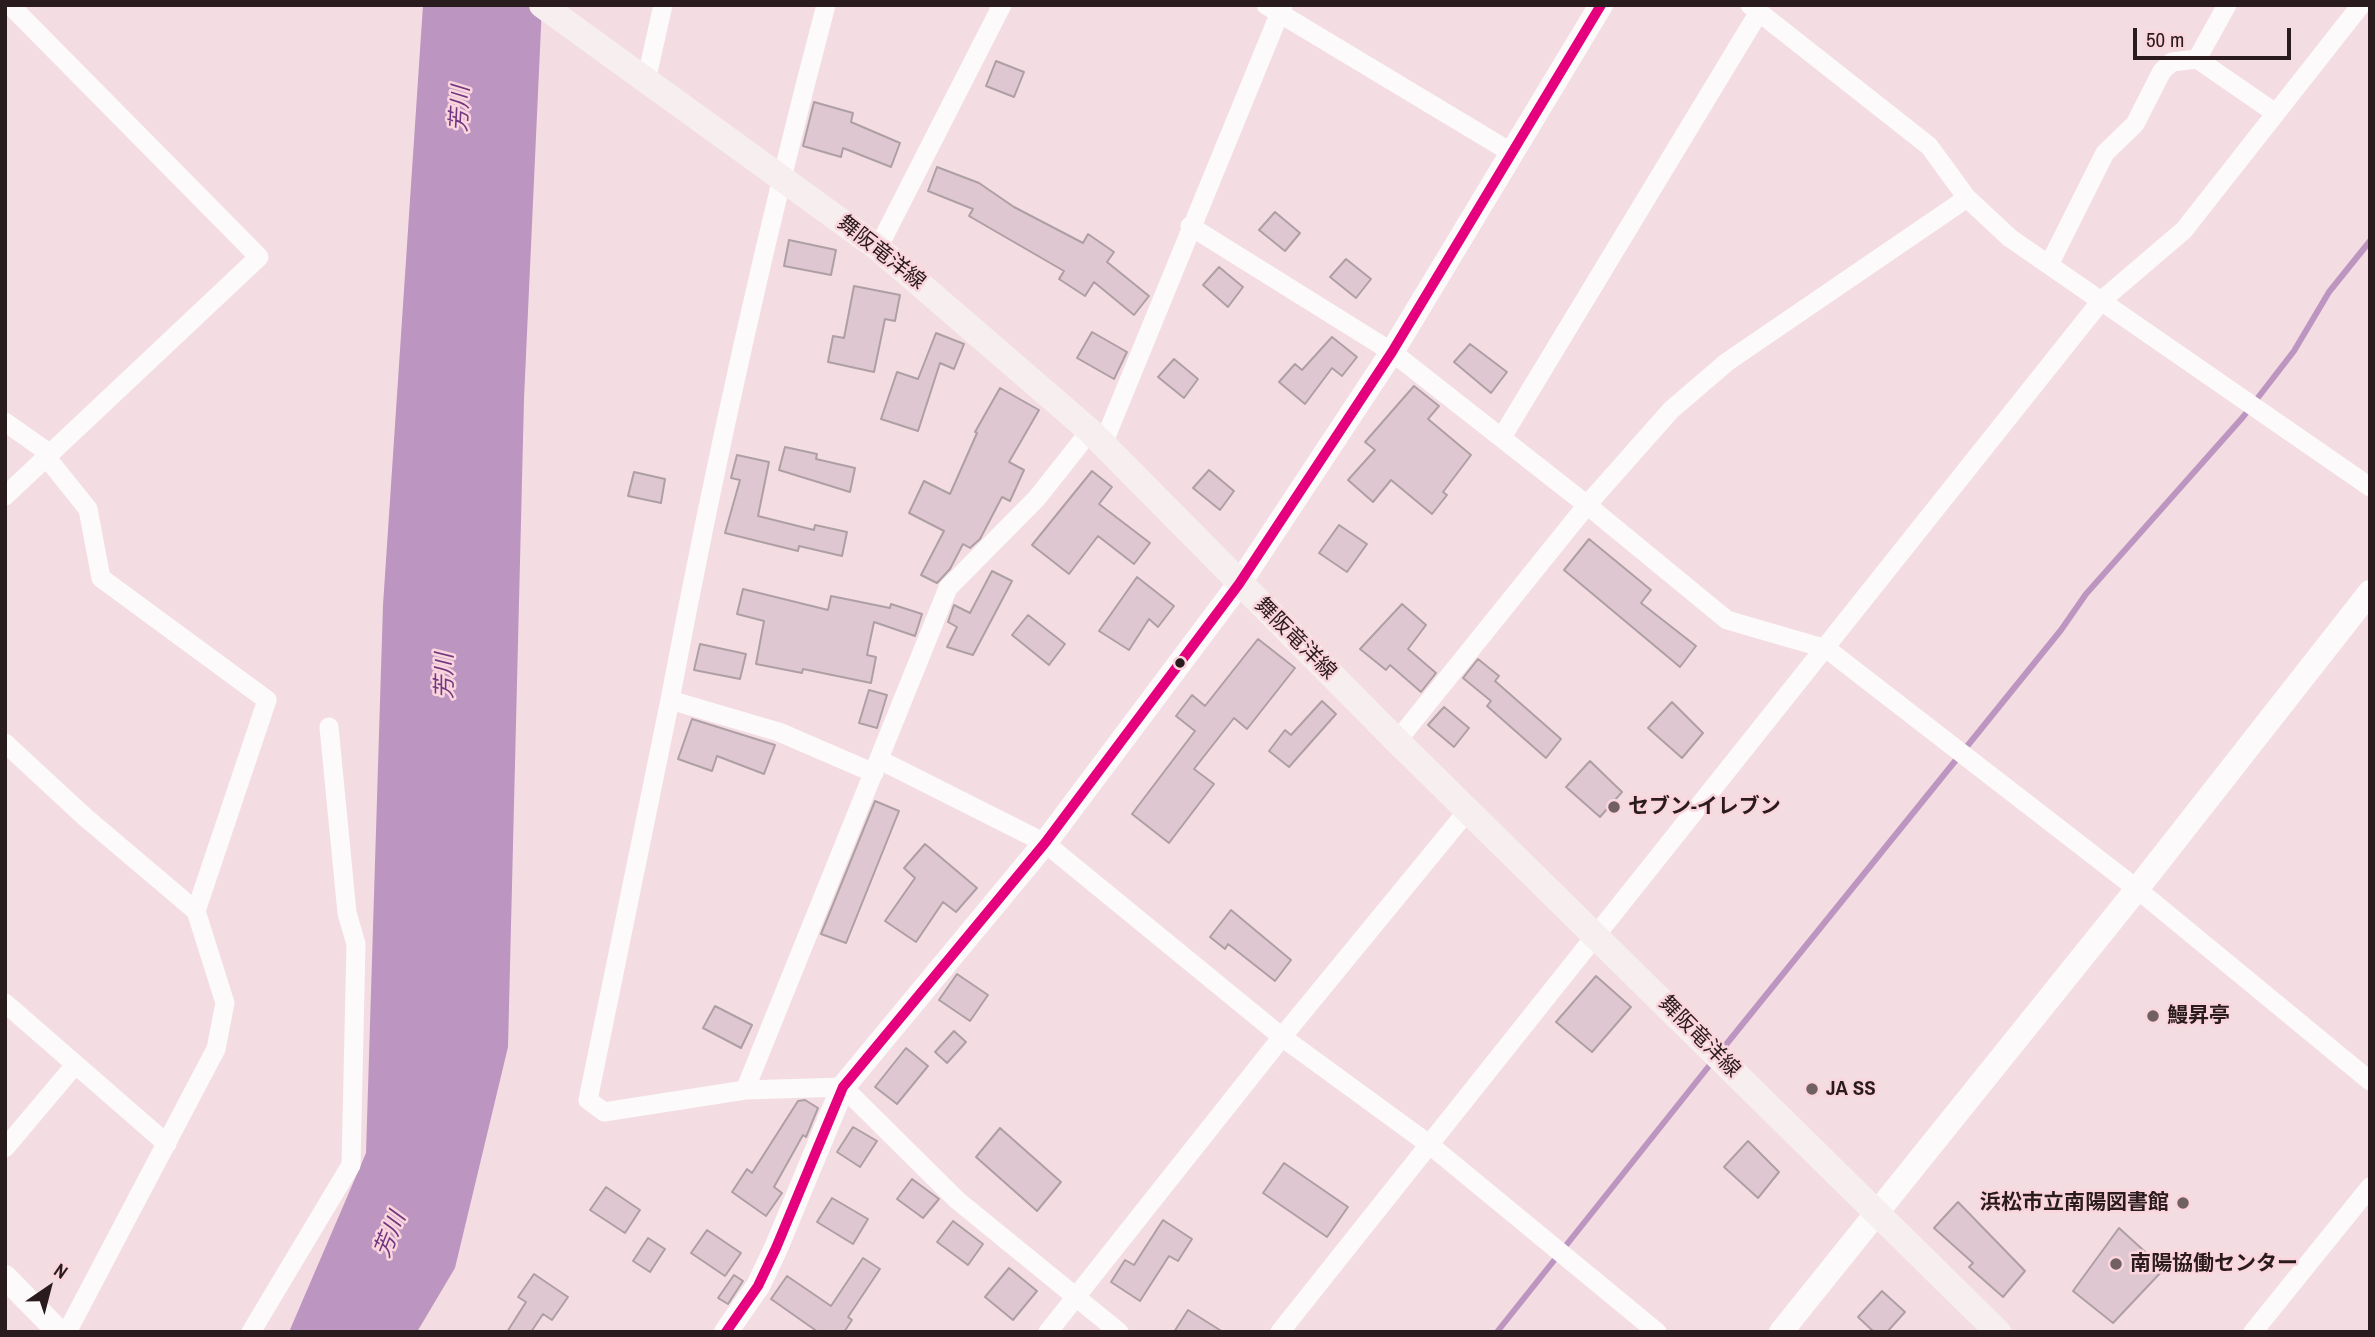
<!DOCTYPE html>
<html>
<head>
<meta charset="utf-8">
<style>
	body { margin:0 }
	#map { position:relative; width:2375px; height:1337px; overflow:hidden; background:#f3dde2; font-family:"Archivo Narrow",sans-serif }
	canvas { display:block }
	.frame { position:absolute; inset:0; border:7px solid #291b1e; pointer-events:none }
	.north { position:absolute; left:14px; top:1253px; width:70px; height:70px; -webkit-text-stroke:5px #fbd5dd; paint-order:stroke; rotate:35deg; font-size:19px; font-weight:700; line-height:28px; text-align:center; color:#291b1e }
	.north::after { content:''; display:block; margin:auto; width:24px; height:32px; background:#291b1e; clip-path:polygon(50% 0,100% 100%,50% 72%,0 100%) }
	.scale { position:absolute; left:2133px; top:28px; width:158px; height:32px; box-sizing:border-box; border:4px solid #291b1e; border-top:0; padding-left:9px; font-size:21px; line-height:24px; white-space:nowrap; color:#291b1e; -webkit-text-stroke:5px #fbd5dd; paint-order:stroke }
</style>
</head>
<body>
<div id="map">
<canvas width="2375" height="1337"></canvas>
<div class="frame"></div>
<div class="north">N</div>
<div class="scale">50 m</div>
</div>
<script>
const ctx = document.querySelector('canvas').getContext('2d');
ctx.lineJoin = 'round';
function fill(path, color) { ctx.fillStyle = color; ctx.fill(path, 'evenodd'); }
function trace(path, color, width, dash) { ctx.strokeStyle = color; ctx.lineWidth = width; ctx.lineCap = dash ? 'butt' : 'round'; ctx.setLineDash(dash || []); ctx.stroke(path); }
function drawText(font, color, halo, rows, align = 'center') {
  ctx.font = font + ' "Archivo Narrow","Noto Sans JP",sans-serif'; ctx.lineWidth = 5; ctx.setLineDash([]); ctx.textBaseline = 'middle'; ctx.strokeStyle = halo; ctx.fillStyle = color; for (const [text, x, y, turn = 0] of rows) {
    ctx.save(); ctx.translate(x, y); ctx.rotate((+turn || 0) * Math.PI / 180); ctx.textAlign = isNaN(turn) ? turn : align; if (halo) ctx.strokeText(text, 0, 0); ctx.fillText(text, 0, 0); ctx.restore();
  }
}
fill(new Path2D(`
	M 423,5 L 542,5 L 524,399 L 508,1047 L 455,1268 L 417,1332 L 289,1332 L 366,1153 L 383,605 Z`), '#bc95c0');
trace(new Path2D(`
	M 1720,1052 L 2061,630 L 2086,594 L 2243,417 L 2294,351 L 2329,292 L 2370,241
	M 1497,1332 L 1713,1061`), '#bc95c0', 6);
const building = new Path2D(`
	M 996,61 L 1024,72 L 1014,97 L 986,86 Z
	M 814,102 L 853,113 L 851,122 L 900,143 L 891,167 L 843,148 L 841,157 L 803,146 Z
	M 937,167 L 979,183 L 1014,207 L 1083,243 L 1088,234 L 1114,252 L 1107,262 L 1149,296 L 1134,315 L 1094,282 L 1085,296 L 1059,279 L 1064,271 L 969,216 L 973,209 L 928,191 Z
	M 1275,212 L 1300,233 L 1285,251 L 1259,230 Z
	M 789,240 L 836,250 L 831,275 L 784,266 Z
	M 1346,259 L 1371,279 L 1356,298 L 1330,277 Z
	M 1219,267 L 1243,287 L 1228,307 L 1203,285 Z
	M 854,286 L 900,295 L 895,321 L 885,319 L 874,372 L 828,362 L 833,336 L 844,338 Z
	M 1092,332 L 1127,352 L 1114,379 L 1077,358 Z
	M 936,333 L 964,344 L 954,369 L 940,363 L 918,431 L 881,419 L 897,372 L 918,379 Z
	M 1332,337 L 1357,357 L 1342,376 L 1332,368 L 1305,404 L 1279,382 L 1295,364 L 1302,370 Z
	M 1470,344 L 1507,372 L 1491,393 L 1454,362 Z
	M 1174,359 L 1198,379 L 1184,398 L 1158,377 Z
	M 1414,386 L 1439,406 L 1428,419 L 1471,455 L 1443,492 L 1447,495 L 1432,514 L 1391,480 L 1373,502 L 1348,480 L 1375,450 L 1365,442 Z
	M 1000,388 L 1039,410 L 1009,462 L 1024,470 L 1010,501 L 1002,497 L 980,539 L 970,548 L 963,544 L 950,569 L 937,583 L 921,575 L 944,531 L 909,513 L 924,481 L 950,494 L 977,433 L 975,432 Z
	M 785,447 L 817,454 L 816,459 L 855,468 L 850,492 L 779,470 Z
	M 737,455 L 769,462 L 758,516 L 814,530 L 815,525 L 847,532 L 842,556 L 799,546 L 798,551 L 725,533 L 740,480 L 731,478 Z
	M 1209,470 L 1234,491 L 1220,510 L 1193,488 Z
	M 1092,471 L 1112,487 L 1099,504 L 1150,543 L 1134,564 L 1098,536 L 1069,574 L 1032,545 Z
	M 634,472 L 665,479 L 661,503 L 628,496 Z
	M 1339,525 L 1367,544 L 1347,572 L 1319,553 Z
	M 1589,539 L 1651,590 L 1641,603 L 1696,646 L 1680,667 L 1564,570 Z
	M 992,571 L 1012,581 L 973,655 L 947,647 L 957,627 L 948,622 L 954,605 L 970,613 Z
	M 1137,577 L 1174,606 L 1158,627 L 1149,619 L 1129,650 L 1099,631 Z
	M 743,589 L 828,610 L 831,596 L 890,608 L 891,604 L 922,614 L 915,636 L 874,622 L 867,655 L 876,657 L 871,683 L 803,669 L 802,673 L 756,664 L 764,621 L 737,614 Z
	M 1402,604 L 1426,625 L 1408,649 L 1436,673 L 1421,692 L 1390,665 L 1386,670 L 1360,649 Z
	M 1028,615 L 1065,644 L 1049,665 L 1012,635 Z
	M 1258,639 L 1295,668 L 1247,729 L 1234,718 L 1194,769 L 1214,784 L 1169,843 L 1132,814 L 1195,731 L 1176,716 L 1192,695 L 1205,706 Z
	M 700,644 L 746,654 L 740,679 L 694,670 Z
	M 1478,659 L 1499,676 L 1495,681 L 1561,739 L 1546,758 L 1487,706 L 1491,701 L 1463,678 Z
	M 869,690 L 887,695 L 877,728 L 859,723 Z
	M 1322,701 L 1336,714 L 1289,767 L 1269,751 L 1285,730 L 1291,735 Z
	M 1672,702 L 1703,733 L 1682,758 L 1648,728 Z
	M 1444,707 L 1469,728 L 1454,747 L 1428,725 Z
	M 692,719 L 775,745 L 764,774 L 717,756 L 712,771 L 678,759 Z
	M 1590,761 L 1622,792 L 1600,817 L 1566,787 Z
	M 875,801 L 899,811 L 846,943 L 821,934 Z
	M 925,844 L 977,888 L 956,912 L 943,902 L 916,942 L 885,921 L 915,878 L 904,868 Z
	M 1231,910 L 1291,960 L 1275,981 L 1228,944 L 1225,949 L 1210,937 Z
	M 957,974 L 988,995 L 970,1021 L 939,1000 Z
	M 1596,976 L 1631,1007 L 1592,1052 L 1556,1022 Z
	M 715,1006 L 752,1025 L 741,1048 L 703,1028 Z
	M 954,1031 L 966,1042 L 947,1063 L 935,1052 Z
	M 906,1048 L 928,1066 L 897,1104 L 875,1087 Z
	M 805,1100 L 818,1108 L 806,1137 L 803,1135 L 774,1187 L 782,1193 L 766,1216 L 732,1192 L 747,1169 L 752,1173 L 798,1101 Z
	M 853,1127 L 877,1141 L 860,1167 L 837,1152 Z
	M 1000,1128 L 1061,1182 L 1037,1211 L 976,1157 Z
	M 1748,1141 L 1779,1172 L 1758,1198 L 1724,1167 Z
	M 1284,1163 L 1348,1207 L 1327,1237 L 1263,1193 Z
	M 912,1179 L 939,1199 L 923,1218 L 897,1199 Z
	M 606,1187 L 640,1210 L 625,1233 L 590,1210 Z
	M 832,1198 L 868,1219 L 853,1244 L 817,1222 Z
	M 1958,1202 L 2025,1271 L 2003,1297 L 1969,1267 L 1973,1263 L 1934,1228 Z
	M 1163,1220 L 1192,1239 L 1178,1261 L 1169,1256 L 1140,1301 L 1111,1282 L 1125,1260 L 1134,1265 Z
	M 953,1221 L 983,1244 L 968,1265 L 937,1242 Z
	M 2119,1228 L 2164,1269 L 2113,1323 L 2073,1291 Z
	M 707,1230 L 741,1253 L 725,1276 L 691,1253 Z
	M 648,1238 L 665,1249 L 650,1272 L 633,1261 Z
	M 863,1258 L 880,1269 L 848,1317 L 852,1320 L 844,1332 L 818,1332 L 771,1299 L 787,1276 L 831,1306 Z
	M 1009,1268 L 1037,1291 L 1013,1320 L 985,1297 Z
	M 534,1274 L 568,1297 L 552,1320 L 543,1314 L 531,1332 L 507,1332 L 526,1302 L 518,1297 Z
	M 734,1275 L 743,1281 L 728,1304 L 718,1298 Z
	M 1882,1291 L 1905,1312 L 1887,1332 L 1874,1332 L 1858,1317 Z
	M 1188,1310 L 1223,1332 L 1174,1332 Z`);
fill(building, '#dfc7d2');
trace(building, '#ae9fa4', 2);
trace(new Path2D(`
	M 826,5 C 765,235 714,466 670,700 L 779,732 L 874,773
	M 1266,5 L 1512,153
	M 1750,5 L 1929,146 L 1967,198 L 2010,238 L 2370,487
	M 2197,59 L 2274,112
	M 646,81 L 663,5
	M 1190,226 L 1392,352 L 1587,505 L 1727,620 L 1827,649 L 2137,889 L 2370,1081
	M 878,248 L 1002,5
	M 2049,265 L 2105,153 L 2135,124 L 2162,71 L 2172,62 L 2197,59 L 2227,5
	M 5,422 L 49,453 L 51,463 L 88,509 L 101,578 L 267,700 L 196,911
	M 1090,431 L 1037,498 L 948,588 L 745,1090 L 843,1087 L 957,1200 L 1119,1332
	M 1502,437 L 1759,12
	M 1103,444 L 1283,5
	M 5,496 L 259,257 L 10,5
	M 670,700 L 588,1100 L 604,1112 L 745,1090
	M 1397,741 L 1587,505 L 1671,410 L 1727,362 L 1967,198
	M 5,743 L 85,817 L 196,911 L 225,1003 L 216,1049 L 67,1332
	M 880,760 L 1045,843 L 1282,1037 L 1430,1145 L 1657,1332
	M 5,1003 L 167,1144
	M 5,1148 L 75,1065
	M 251,1332 L 351,1165 L 356,944 L 347,913 L 329,727
	M 1048,1332 L 1282,1037 L 1469,809
	M 1280,1332 L 2101,301 L 2184,230 L 2361,5
	M 2253,1332 L 2370,1187`), '#fdfafb', 19);
trace(new Path2D(`
	M 5,1277 L 59,1332
	M 726,1332 L 758,1286 L 776,1248 L 843,1087 L 1045,843 L 1239,584 L 1392,352 L 1601,5
	M 1781,1332 L 2137,889 L 2370,592`), '#fdfafb', 24);
trace(new Path2D(`
	M 542,5 L 878,248 L 1090,431 L 1397,741 L 1998,1332`), '#f6eeef', 26);
trace(new Path2D(`
	M 726,1332 L 758,1286 L 776,1248 L 843,1087 L 1045,843 L 1239,584 L 1392,352 L 1601,5`), '#e5007d', 10);
for (const [x, y, r, color] of [
	[1180,663,6,"#291b1e"],
	[1614,807,7,"#705f63"],
	[2153,1016,7,"#705f63"],
	[1812,1089,7,"#705f63"],
	[2183,1203,7,"#705f63"],
	[2116,1264,7,"#705f63"]
]) { const dot = new Path2D(); dot.arc(x, y, r, 0, 2 * Math.PI); ctx.fillStyle = color; ctx.fill(dot); trace(dot, '#fbd5dd', 2.5); }
drawText('21px', '#291b1e', '#fbd5dd', [
	["舞阪竜洋線",881,253,38],
	["舞阪竜洋線",1295,639,45],
	["舞阪竜洋線",1699,1037,45]
]);
drawText('bold 21px', '#291b1e', '#fbd5dd', [
	["セブン-イレブン",1628,807],
	["鰻昇亭",2167,1016],
	["JA SS",1826,1089],
	["浜松市立南陽図書館",2169,1203,"right"],
	["南陽協働センター",2130,1264]
], 'left');
drawText('italic 23px', '#723780', '#fbd5dd', [
	["芳川",461,109,-87],
	["芳川",446,676,-90],
	["芳川",391,1235,-68]
]);
</script>
</body>
</html>
